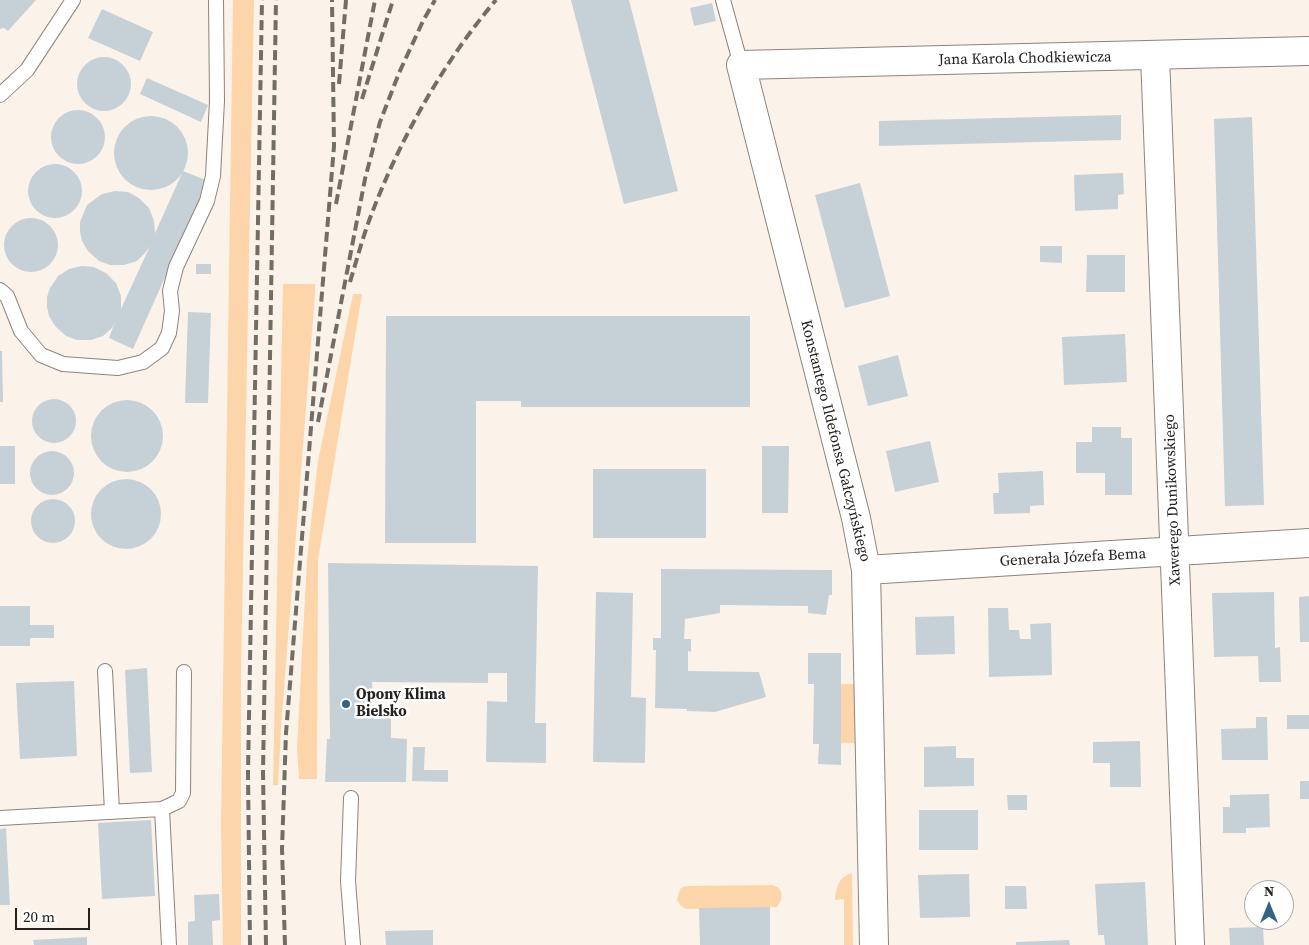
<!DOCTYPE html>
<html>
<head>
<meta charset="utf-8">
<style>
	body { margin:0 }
	#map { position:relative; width:1309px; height:945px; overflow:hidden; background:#fbf3e9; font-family:"Source Serif 4",serif }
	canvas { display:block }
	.north { position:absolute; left:1244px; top:880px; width:50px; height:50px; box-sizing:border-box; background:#fff; border:1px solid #a7a6a5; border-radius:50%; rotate:0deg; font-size:14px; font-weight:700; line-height:20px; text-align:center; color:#24211e }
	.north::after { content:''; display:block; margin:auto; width:18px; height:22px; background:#336482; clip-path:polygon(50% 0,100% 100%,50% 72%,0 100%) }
	.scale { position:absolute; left:15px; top:908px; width:75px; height:22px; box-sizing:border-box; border:2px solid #24211e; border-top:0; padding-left:6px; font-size:15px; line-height:18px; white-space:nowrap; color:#24211e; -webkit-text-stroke:4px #fff; paint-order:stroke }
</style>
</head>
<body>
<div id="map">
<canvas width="1309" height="945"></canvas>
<div class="north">N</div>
<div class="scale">20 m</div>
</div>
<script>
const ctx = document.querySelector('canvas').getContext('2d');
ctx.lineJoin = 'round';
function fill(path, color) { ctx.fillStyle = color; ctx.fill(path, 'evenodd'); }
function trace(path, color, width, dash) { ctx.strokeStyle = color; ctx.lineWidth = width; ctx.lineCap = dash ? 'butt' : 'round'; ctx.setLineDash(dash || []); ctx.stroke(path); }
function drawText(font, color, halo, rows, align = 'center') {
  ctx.font = font + ' "Source Serif 4",serif'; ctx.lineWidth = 5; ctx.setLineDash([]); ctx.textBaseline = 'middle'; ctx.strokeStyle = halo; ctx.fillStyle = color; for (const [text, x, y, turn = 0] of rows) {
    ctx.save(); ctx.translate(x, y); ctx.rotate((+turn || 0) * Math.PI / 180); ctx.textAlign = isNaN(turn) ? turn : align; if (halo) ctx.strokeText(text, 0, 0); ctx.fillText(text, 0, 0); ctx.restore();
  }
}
fill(new Path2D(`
	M 233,0 L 254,0 L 241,670 L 241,945 L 223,945 L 221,825 Z
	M 283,284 L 315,284 L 315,293 L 281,727 L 278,785 L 273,785 Z
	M 353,294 L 362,294 L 318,560 L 317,779 L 299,779 L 297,748 L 307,560 L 318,461 Z
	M 840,684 L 854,684 L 855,743 L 841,743 Z
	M 852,873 L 853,945 L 842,945 L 844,945 L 844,899 L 835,900 C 836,886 839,877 852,873 Z
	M 772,885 C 784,888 784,898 777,907 L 686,909 L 681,906 L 677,900 L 680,889 L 685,886 Z`), '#fcd5aa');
fill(new Path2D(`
	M 0,0 L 36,0 L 8,31 L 4,28 L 0,29 Z
	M 571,0 L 629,0 L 678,191 L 624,204 Z
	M 712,3 L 716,21 L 694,26 L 690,8 Z
	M 102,9 L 153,32 L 140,61 L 88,38 Z
	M77 84a27 27 0 1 1 54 0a27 27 0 1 1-54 0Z
	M 147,78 L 208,105 L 201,122 L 140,94 Z
	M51 137a27 27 0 1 1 54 0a27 27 0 1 1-54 0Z
	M 1121,115 L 1121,140 L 879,146 L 879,121 Z
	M114 153a37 37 0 1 1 74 0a37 37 0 1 1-74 0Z
	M 1252,117 L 1264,505 L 1225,506 L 1214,119 Z
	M28 191a27 27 0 1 1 54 0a27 27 0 1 1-54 0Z
	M 183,171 L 208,181 L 133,349 L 109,338 L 115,322 L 112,328 L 103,336 L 91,340 L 77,340 L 66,336 L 55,326 L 49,316 L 47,307 L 47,297 L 50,288 L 58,276 L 69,269 L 82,266 L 94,267 L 106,273 L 116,283 L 121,296 L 121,309 L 150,246 L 145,253 L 137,261 L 124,265 L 110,265 L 99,261 L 88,251 L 82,241 L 80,232 L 80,222 L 87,205 L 102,194 L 115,191 L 128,192 L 139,198 L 149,208 L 154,221 L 155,233 L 152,240 Z
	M 1123,173 L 1124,194 L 1118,195 L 1118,209 L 1075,211 L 1074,175 Z
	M 860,183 L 890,296 L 845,308 L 815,195 Z
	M4 245a27 27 0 1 1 54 0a27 27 0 1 1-54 0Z
	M 1040,246 L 1062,246 L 1062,263 L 1040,262 Z
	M 1087,255 L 1125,255 L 1125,292 L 1086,292 Z
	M 196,264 L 211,264 L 211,274 L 196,274 Z
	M 188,312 L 211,313 L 208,403 L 185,403 Z
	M 386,316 L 750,316 L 750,407 L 521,407 L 521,401 L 476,401 L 476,543 L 385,543 Z
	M 1125,334 L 1127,382 L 1064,385 L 1062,337 Z
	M 0,351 L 2,351 L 3,402 L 0,402 Z
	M 898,355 L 908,396 L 868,406 L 858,366 Z
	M32 421a22 22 0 1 1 44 0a22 22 0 1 1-44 0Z
	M91 436a36 36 0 1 1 72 0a36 36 0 1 1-72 0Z
	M 1092,427 L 1121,427 L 1121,438 L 1132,438 L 1132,495 L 1105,495 L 1105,473 L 1076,473 L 1076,442 L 1092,442 Z
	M 930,441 L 939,482 L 895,492 L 886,451 Z
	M 0,446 L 15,446 L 15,484 L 0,484 Z
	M 762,446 L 789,446 L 788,513 L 762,513 Z
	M30 473a22 22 0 1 1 44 0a22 22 0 1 1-44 0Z
	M 593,469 L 706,469 L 706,538 L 593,538 Z
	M 1043,471 L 1044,505 L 1030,506 L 1030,513 L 994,514 L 993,493 L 999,493 L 998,473 Z
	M91 514a35 35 0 1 1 70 0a35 35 0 1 1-70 0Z
	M31 521a22 22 0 1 1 44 0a22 22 0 1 1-44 0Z
	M 328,563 L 538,566 L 535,723 L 546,723 L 546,763 L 486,762 L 487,701 L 507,702 L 507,673 L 488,673 L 488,683 L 372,682 L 374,719 L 391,718 L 391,738 L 407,739 L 406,782 L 325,782 L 327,739 L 330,739 Z
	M 661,569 L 832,570 L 832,595 L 829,595 L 826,615 L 808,613 L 808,606 L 720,605 L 720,613 L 685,619 L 684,639 L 691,639 L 691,652 L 688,651 L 688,671 L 759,672 L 766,697 L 715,712 L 687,711 L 687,709 L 655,708 L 656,650 L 653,650 L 653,638 L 661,638 Z
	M 596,592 L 633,593 L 631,697 L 646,698 L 645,763 L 593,762 Z
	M 1274,592 L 1275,648 L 1280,647 L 1281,682 L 1259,682 L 1258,656 L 1214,657 L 1212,593 Z
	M 1309,596 L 1309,642 L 1300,642 L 1299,597 Z
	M 0,606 L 30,606 L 30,625 L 54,625 L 54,638 L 30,638 L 30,646 L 0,646 Z
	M 988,608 L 1008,608 L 1009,630 L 1019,630 L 1020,639 L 1031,639 L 1030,624 L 1051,623 L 1052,675 L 989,677 Z
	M 954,616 L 955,654 L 916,655 L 915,617 Z
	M 808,653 L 841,653 L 841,765 L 818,764 L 819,744 L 813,744 L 814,684 L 808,684 Z
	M 147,668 L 152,772 L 130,773 L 125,670 Z
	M 74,681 L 77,756 L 20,759 L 16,683 Z
	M 1287,715 L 1309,715 L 1309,729 L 1287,729 Z
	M 1256,717 L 1267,717 L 1268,760 L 1222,760 L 1221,729 L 1256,728 Z
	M 1140,741 L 1141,787 L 1110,787 L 1110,763 L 1093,763 L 1093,742 Z
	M 956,746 L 956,758 L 974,758 L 974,786 L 924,787 L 924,747 Z
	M 413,747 L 425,747 L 424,770 L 448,770 L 448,782 L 412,781 Z
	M 1300,781 L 1309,781 L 1309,799 L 1300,799 Z
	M 1269,794 L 1270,827 L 1246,828 L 1246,833 L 1223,833 L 1223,807 L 1230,807 L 1230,795 Z
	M 1007,795 L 1027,795 L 1027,810 L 1008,810 Z
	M 919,810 L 978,810 L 978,850 L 919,850 Z
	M 151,820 L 155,896 L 102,899 L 98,823 Z
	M 6,828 L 10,905 L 0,905 L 0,829 Z
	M 969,874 L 970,917 L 920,918 L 918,875 Z
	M 1145,882 L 1148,945 L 1105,945 L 1104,935 L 1098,935 L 1095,884 Z
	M 1005,886 L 1026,886 L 1027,909 L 1005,909 Z
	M 219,894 L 220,920 L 212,921 L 213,945 L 188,945 L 188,922 L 195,921 L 194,895 Z
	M 1284,898 L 1293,898 L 1293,911 L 1284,912 Z
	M 770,907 L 770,945 L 700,945 L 699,908 Z
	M 1263,927 L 1264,945 L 1230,945 L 1229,928 Z
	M 433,930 L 433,945 L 386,945 L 385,931 Z
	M 87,937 L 87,945 L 34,945 L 33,940 Z
	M 1069,940 L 1070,945 L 1016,945 L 1016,942 Z`), '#c6d0d7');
const service = new Path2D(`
	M 723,0 L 741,65
	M 0,95 L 27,70 L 73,0
	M 0,290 L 7,296 L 21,331 L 41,355 L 63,364 L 118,368 L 143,362 L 162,348 L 169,333 L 172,311 L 170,291 L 176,267 L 207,201 L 213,176 L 217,101 L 216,0
	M 105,671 L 112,812
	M 351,798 L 348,881 L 353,945
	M 162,809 L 169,945
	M 0,818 L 162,809 L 179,801 L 183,793 L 184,672`);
const minor = new Path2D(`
	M 1155,56 L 1190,945
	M 866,570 L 1309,543
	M 874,945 L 866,570 L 856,518 L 741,65 L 1309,51`);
trace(service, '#8c847c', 16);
trace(minor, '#8c847c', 30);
trace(service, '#fff', 14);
trace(minor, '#fff', 28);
trace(new Path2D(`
	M 339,84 L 346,0
	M 362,99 L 393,0
	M 336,204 L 375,0
	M 350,282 C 357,259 363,236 372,213 C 400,139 444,61 496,0
	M 318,422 L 365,179 L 380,122 L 399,73 L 423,21 L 435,0
	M 250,945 L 248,773 L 262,0
	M 266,945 L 263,773 L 276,0
	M 285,945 L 282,849 L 286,733 L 334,146 L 332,0`), '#716d67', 4, [10, 5]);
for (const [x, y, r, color] of [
	[346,704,5,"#336482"]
]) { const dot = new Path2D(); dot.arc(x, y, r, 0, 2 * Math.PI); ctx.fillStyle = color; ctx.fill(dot); trace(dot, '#fff', 2); }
drawText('15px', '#24211e', '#fff', [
	["Jana Karola Chodkiewicza",1025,59,-1],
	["Konstantego Ildefonsa Gałczyńskiego",835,441,76],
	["Xawerego Dunikowskiego",1173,500,-92],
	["Generała Józefa Bema",1073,558,-3]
]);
drawText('bold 15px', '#24211e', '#fff', [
	["Opony Klima",356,695],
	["Bielsko",356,712]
], 'left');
</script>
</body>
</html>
